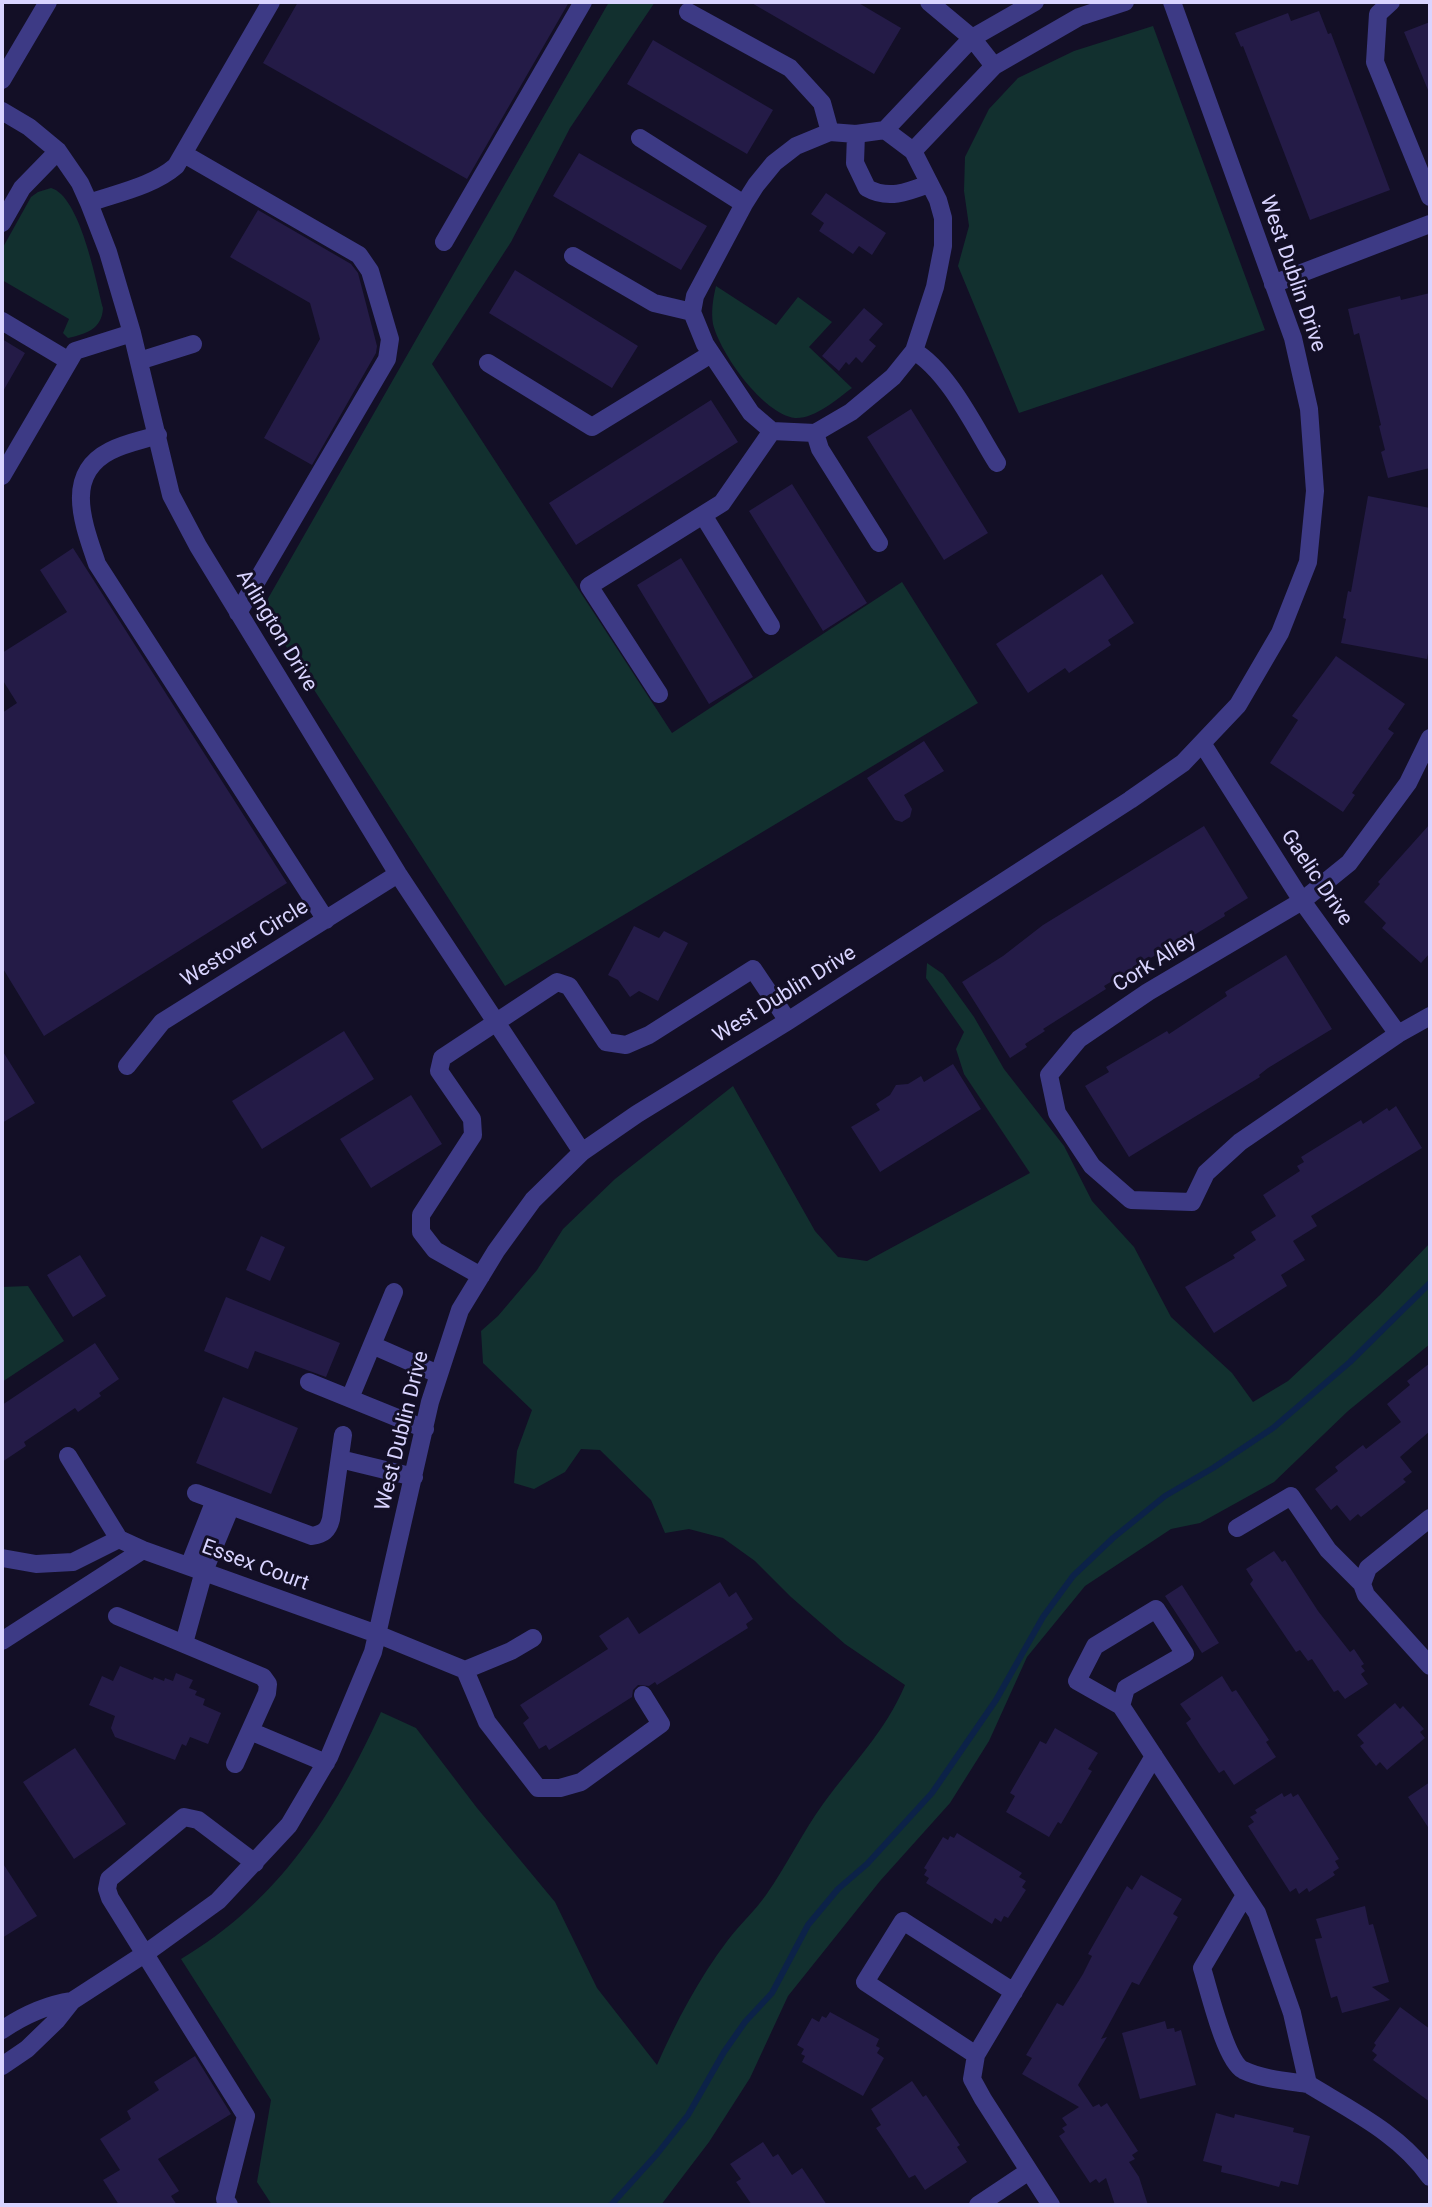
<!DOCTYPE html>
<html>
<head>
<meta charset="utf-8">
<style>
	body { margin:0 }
	#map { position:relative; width:1432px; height:2207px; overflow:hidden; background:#130f26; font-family:Roboto,sans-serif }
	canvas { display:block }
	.frame { position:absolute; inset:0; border:4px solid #d9d4ff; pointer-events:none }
</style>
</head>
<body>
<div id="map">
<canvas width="1432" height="2207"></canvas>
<div class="frame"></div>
</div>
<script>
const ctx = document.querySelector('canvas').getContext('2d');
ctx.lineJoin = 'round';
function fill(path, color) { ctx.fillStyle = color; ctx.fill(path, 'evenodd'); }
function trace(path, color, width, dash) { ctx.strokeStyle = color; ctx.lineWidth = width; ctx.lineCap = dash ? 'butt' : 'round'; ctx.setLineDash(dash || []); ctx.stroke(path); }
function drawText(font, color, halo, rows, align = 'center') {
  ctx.font = font + ' Roboto,sans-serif'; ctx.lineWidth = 6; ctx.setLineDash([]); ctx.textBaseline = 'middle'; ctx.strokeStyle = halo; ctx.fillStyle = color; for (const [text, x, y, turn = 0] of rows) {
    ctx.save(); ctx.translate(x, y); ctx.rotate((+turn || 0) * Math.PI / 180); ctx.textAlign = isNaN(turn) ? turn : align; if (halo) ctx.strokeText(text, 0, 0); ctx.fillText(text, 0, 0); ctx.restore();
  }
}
fill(new Path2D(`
	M 609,2 L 655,2 L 570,128 L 511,242 L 432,364 L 672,733 L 902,582 L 978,703 L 505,986 L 262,609 Z
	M 1153,26 L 1265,330 L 1019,413 L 958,266 L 969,226 L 964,191 L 965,157 L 989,109 L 1018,78 L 1074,51 Z
	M 51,188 C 80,196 96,281 103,308 C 102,329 86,334 68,338 L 63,333 L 69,319 L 2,280 L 2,249 L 31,197 L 38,192 Z
	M 716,286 L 776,325 L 798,297 L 832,322 L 809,347 L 852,388 C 837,399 815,419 795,418 C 763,414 720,353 713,324 C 711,311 713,299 716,286 Z
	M 927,963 L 943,974 L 974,1017 L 1004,1069 L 1064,1146 L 1092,1201 L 1134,1247 L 1171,1317 L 1232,1373 L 1253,1402 L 1288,1381 L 1380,1295 L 1430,1243 L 1430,1344 L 1348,1411 L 1274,1482 L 1200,1523 L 1171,1529 L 1085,1586 L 1027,1657 L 989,1741 L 950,1803 L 880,1881 L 788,1996 L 750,2078 L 709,2142 L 661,2205 L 272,2205 L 257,2182 L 271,2100 L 181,1959 C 279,1901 334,1814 381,1712 L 416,1728 L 477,1808 L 555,1902 L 597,1988 L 657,2065 C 676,2022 699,1978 728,1940 C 740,1924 755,1911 766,1895 C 787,1865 802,1833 823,1804 C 853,1763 885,1732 905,1685 L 845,1644 L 791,1597 L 755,1561 L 723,1538 L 689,1529 L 665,1533 L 651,1500 L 600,1450 L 581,1449 L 565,1472 L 534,1489 L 514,1483 L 517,1451 L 532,1410 L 483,1363 L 481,1331 L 498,1316 L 537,1270 L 563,1229 L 615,1179 L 733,1086 L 815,1231 L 838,1257 L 867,1261 L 1030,1173 L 964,1074 L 956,1049 L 964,1032 L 926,978 Z
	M 28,1286 L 64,1341 L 2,1382 L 2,1287 Z`), '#12302f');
trace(new Path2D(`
	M 611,2205 L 657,2154 L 688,2115 L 724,2052 L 745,2022 L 772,1993 L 808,1925 L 838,1889 L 867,1864 L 932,1793 L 996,1700 L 1043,1617 L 1073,1576 L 1113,1538 L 1165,1496 L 1213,1468 L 1273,1428 L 1350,1362 L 1430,1283`), '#0c2248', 6);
fill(new Path2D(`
	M 298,2 L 569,2 L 467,179 L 263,63 Z
	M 750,2 L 857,2 L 901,28 L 874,74 Z
	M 1319,11 L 1328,34 L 1331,33 L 1390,190 L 1310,220 L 1243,46 L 1241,47 L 1235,33 L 1288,13 L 1291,21 Z
	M 1430,22 L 1430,90 L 1428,90 L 1404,32 Z
	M 653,40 L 773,110 L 747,154 L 627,84 Z
	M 579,153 L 707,226 L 681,270 L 553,196 Z
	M 826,193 L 886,233 L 872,255 L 859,246 L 853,254 L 819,231 L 824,223 L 811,214 Z
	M 258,210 L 351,264 L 358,273 L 377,346 L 376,353 L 312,465 L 264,438 L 320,339 L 310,303 L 230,257 Z
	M 515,270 L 638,346 L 612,388 L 489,313 Z
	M 1430,293 L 1430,468 L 1388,478 L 1381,452 L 1385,450 L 1379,426 L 1381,425 L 1359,333 L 1354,335 L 1348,309 L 1400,296 L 1401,300 Z
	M 864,308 L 883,324 L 869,340 L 876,346 L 862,363 L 856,357 L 849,365 L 846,362 L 839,371 L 822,356 Z
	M 2,339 L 25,353 L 2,393 Z
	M 711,400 L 738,442 L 576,545 L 549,503 Z
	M 911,409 L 988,533 L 944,560 L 867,437 Z
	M 792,484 L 867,603 L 823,631 L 749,511 Z
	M 1368,496 L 1430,508 L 1430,642 L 1427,659 L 1341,643 L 1346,619 L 1343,618 L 1348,591 L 1351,592 Z
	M 73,548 L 287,883 L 44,1036 L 2,967 L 2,713 L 17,703 L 2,679 L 2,653 L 67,612 L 40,570 Z
	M 681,558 L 753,677 L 709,704 L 637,585 Z
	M 1102,574 L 1134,623 L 1108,640 L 1111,645 L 1069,673 L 1065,668 L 1028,693 L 996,644 Z
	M 1336,656 L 1405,704 L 1388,729 L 1394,733 L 1352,793 L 1355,795 L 1343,812 L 1270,763 L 1298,720 L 1292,716 Z
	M 924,741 L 944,771 L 904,795 L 912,809 L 910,817 L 902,822 L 895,820 L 867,778 Z
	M 1430,824 L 1430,953 L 1421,963 L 1382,928 L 1386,923 L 1364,902 L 1380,884 L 1378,882 Z
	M 1204,826 L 1248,898 L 1224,913 L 1225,916 L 1165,953 L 1164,950 L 1104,986 L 1106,989 L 1043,1029 L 1045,1031 L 1025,1044 L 1027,1047 L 1010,1058 L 962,982 L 1003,956 L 1043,925 Z
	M 634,926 L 659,938 L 664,931 L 688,943 L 658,1001 L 639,991 L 630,997 L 618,980 L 608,975 Z
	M 1286,955 L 1332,1029 L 1268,1068 L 1259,1075 L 1260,1077 L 1129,1157 L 1085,1086 L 1109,1072 L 1106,1067 L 1167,1031 L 1169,1034 L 1227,996 L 1225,992 Z
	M 344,1031 L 374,1079 L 262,1149 L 232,1101 Z
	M 2,1050 L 35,1103 L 2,1123 Z
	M 953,1064 L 981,1109 L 880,1172 L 851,1127 L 880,1110 L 876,1104 L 890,1095 L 896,1085 L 908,1084 L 921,1076 L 924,1082 Z
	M 411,1095 L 442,1144 L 371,1188 L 340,1139 Z
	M 1396,1106 L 1422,1148 L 1311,1216 L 1317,1226 L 1293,1241 L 1305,1260 L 1281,1275 L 1287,1286 L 1214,1333 L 1185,1287 L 1235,1258 L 1233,1255 L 1256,1240 L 1251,1232 L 1276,1216 L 1263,1195 L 1300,1171 L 1297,1166 L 1304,1162 L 1301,1157 L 1361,1120 L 1363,1124 L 1387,1108 L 1389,1111 Z
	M 261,1236 L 285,1247 L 270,1281 L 246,1270 Z
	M 80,1255 L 106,1296 L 73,1317 L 47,1275 Z
	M 226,1297 L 340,1343 L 326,1377 L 255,1351 L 248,1369 L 204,1351 Z
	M 95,1343 L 119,1379 L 99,1393 L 101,1396 L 78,1412 L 75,1408 L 24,1442 L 26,1446 L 2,1462 L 2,1405 Z
	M 1430,1363 L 1430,1431 L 1400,1457 L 1412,1472 L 1403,1479 L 1406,1482 L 1361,1517 L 1358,1514 L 1350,1521 L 1337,1505 L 1331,1510 L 1315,1489 L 1338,1471 L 1335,1467 L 1363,1445 L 1366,1449 L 1401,1422 L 1387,1404 L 1410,1385 L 1407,1381 Z
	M 223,1397 L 298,1428 L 271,1494 L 196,1463 Z
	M 1274,1551 L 1282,1562 L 1285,1560 L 1318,1611 L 1350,1652 L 1354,1649 L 1364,1664 L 1361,1666 L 1365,1671 L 1361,1674 L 1368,1684 L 1345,1699 L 1338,1690 L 1334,1692 L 1312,1659 L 1308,1661 L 1300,1650 L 1296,1652 L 1250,1584 L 1253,1580 L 1246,1569 Z
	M 720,1582 L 729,1597 L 736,1592 L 753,1619 L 746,1624 L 748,1628 L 657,1685 L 655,1682 L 649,1686 L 638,1685 L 633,1690 L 632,1697 L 549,1750 L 546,1745 L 539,1749 L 523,1723 L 529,1718 L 520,1705 L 608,1649 L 599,1636 L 628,1617 L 639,1634 Z
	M 1182,1585 L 1219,1643 L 1202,1653 L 1165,1596 Z
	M 120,1666 L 153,1680 L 154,1677 L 164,1681 L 165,1678 L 173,1681 L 176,1673 L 193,1680 L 189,1688 L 197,1691 L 195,1695 L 205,1699 L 203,1705 L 221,1713 L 208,1744 L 190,1737 L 186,1746 L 182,1744 L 175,1760 L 115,1737 L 111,1728 L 115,1716 L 89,1705 L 102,1676 L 113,1681 Z
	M 1222,1676 L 1232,1692 L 1236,1690 L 1269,1740 L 1266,1742 L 1276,1757 L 1234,1785 L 1224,1770 L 1219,1773 L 1200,1745 L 1186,1723 L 1191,1719 L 1180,1704 Z
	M 1395,1703 L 1400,1709 L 1403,1706 L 1424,1729 L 1420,1732 L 1425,1738 L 1387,1770 L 1380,1762 L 1376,1766 L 1360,1746 L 1364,1743 L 1357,1735 Z
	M 1055,1728 L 1098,1753 L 1088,1769 L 1092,1771 L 1061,1824 L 1058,1822 L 1049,1837 L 1006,1812 L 1015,1796 L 1010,1793 L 1031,1757 L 1040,1741 L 1046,1744 Z
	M 75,1748 L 126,1824 L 74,1859 L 23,1782 Z
	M 1430,1782 L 1430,1830 L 1408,1797 Z
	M 1282,1793 L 1284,1797 L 1291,1793 L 1293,1797 L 1298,1794 L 1339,1859 L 1335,1861 L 1339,1868 L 1333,1872 L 1335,1875 L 1309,1892 L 1307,1888 L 1299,1894 L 1296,1888 L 1290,1892 L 1248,1826 L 1254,1822 L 1250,1817 L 1257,1813 L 1255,1810 Z
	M 957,1833 L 1022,1873 L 1019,1877 L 1026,1881 L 1022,1887 L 1026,1890 L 1008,1918 L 1004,1916 L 1001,1922 L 995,1918 L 992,1924 L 926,1883 L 929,1878 L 924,1875 L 927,1870 L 924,1868 L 943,1837 L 948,1840 L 950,1836 L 954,1838 Z
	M 2,1862 L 37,1916 L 2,1938 Z
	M 1141,1875 L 1182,1899 L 1173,1914 L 1178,1917 L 1139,1985 L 1132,1982 L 1101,2039 L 1107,2037 L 1078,2085 L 1093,2107 L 1099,2104 L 1101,2107 L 1107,2103 L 1138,2151 L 1132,2155 L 1135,2159 L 1129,2162 L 1139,2177 L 1148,2205 L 1115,2205 L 1106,2178 L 1099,2183 L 1096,2179 L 1090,2183 L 1059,2136 L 1065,2132 L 1062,2128 L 1067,2125 L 1062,2118 L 1079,2107 L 1022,2074 L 1032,2058 L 1026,2055 L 1057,2003 L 1063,2006 L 1083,1974 L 1092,1956 L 1088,1954 L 1127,1886 L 1132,1890 Z
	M 1365,1906 L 1369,1925 L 1373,1924 L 1389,1982 L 1372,1987 L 1390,2000 L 1342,2013 L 1337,1996 L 1331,1998 L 1320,1958 L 1315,1939 L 1322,1938 L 1316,1919 Z
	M 1400,2007 L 1430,2029 L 1430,2102 L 1373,2060 L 1377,2055 L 1372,2051 L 1376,2045 L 1374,2043 Z
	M 830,2012 L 879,2039 L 876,2046 L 880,2048 L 877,2053 L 884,2058 L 863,2096 L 802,2062 L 805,2056 L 801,2054 L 804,2049 L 797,2045 L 812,2018 L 819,2022 L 822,2016 L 826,2018 Z
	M 1165,2021 L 1167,2029 L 1174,2028 L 1175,2032 L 1181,2030 L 1196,2085 L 1140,2099 L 1122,2033 Z
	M 195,2056 L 231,2114 L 158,2159 L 179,2191 L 171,2196 L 177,2205 L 119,2205 L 103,2180 L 120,2170 L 100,2139 L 131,2119 L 127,2111 L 159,2090 L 154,2082 Z
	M 912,2081 L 923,2097 L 926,2095 L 960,2145 L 957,2147 L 967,2162 L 925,2190 L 915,2175 L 909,2178 L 891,2150 L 876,2128 L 881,2125 L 871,2109 Z
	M 1216,2113 L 1234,2118 L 1235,2114 L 1294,2128 L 1293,2132 L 1310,2136 L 1298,2185 L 1281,2181 L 1279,2187 L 1238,2176 L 1221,2172 L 1222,2166 L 1203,2161 Z
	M 763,2142 L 773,2157 L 778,2154 L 792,2175 L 802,2168 L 827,2205 L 752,2205 L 736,2182 L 741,2179 L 730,2164 Z`), '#241b47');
trace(new Path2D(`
	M 929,2 L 972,38 L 994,66
	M 1391,2 L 1378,14 L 1375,62 L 1430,197
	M 688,12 L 790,68 L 822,103 L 830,132
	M 2,80 L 48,2
	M 2,111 L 29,127 L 58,151 L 80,183 L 89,203 L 108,252 L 132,333 L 171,495 L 198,546 L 398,874 L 582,1152
	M 885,130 L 972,38 L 1035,2
	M 856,134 L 855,163 L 867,188 C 888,200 908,192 929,184
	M 640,138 L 744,204
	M 913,151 L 994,66 L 1079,17 L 1125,2
	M 184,154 L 359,255 L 370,271 L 390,339 L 387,359 L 238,613
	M 89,203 C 117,193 153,186 176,166 L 271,2
	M 2,223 L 22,188 L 58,151
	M 444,242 L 583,2
	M 573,256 L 654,303 L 692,312
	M 1273,284 L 1430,224
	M 2,321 L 69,361
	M 914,351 C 949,372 975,428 997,463
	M 139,361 L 193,344
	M 488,363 L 592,427 L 711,354
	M 815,433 L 851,412 L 893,377 L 914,351 L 935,287 L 943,246 L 943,218 L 938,200 L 913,151 L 885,130 L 856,134 L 830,132 L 796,146 L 774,163 L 756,185 L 744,204 L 695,296 L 692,312 L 705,344 L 751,413 L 772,431 L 815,433 L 820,449 L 879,543
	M 158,435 C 143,440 125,443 110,451 C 63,475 84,525 97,564 L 326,920
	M 2,476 L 75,351 L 132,333
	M 703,515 L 771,626
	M 659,694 L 589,586 L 722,503 L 772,431
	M 1430,738 L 1408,783 L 1349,863 L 1302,901 L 1148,992 L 1079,1039 L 1049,1075 L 1057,1113 L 1092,1166 L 1131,1200 L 1192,1202 L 1206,1173 L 1240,1142 L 1398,1034 L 1430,1016
	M 1202,743 L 1302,901 L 1398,1034
	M 127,1066 L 162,1022 L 398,874
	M 481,1276 L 435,1250 L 421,1232 L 421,1215 L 473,1135 L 472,1119 L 439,1071 L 442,1058 L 557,982 L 569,986 L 606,1042 L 626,1045 L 649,1035 L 753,969 L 788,1021
	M 372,1345 L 438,1374
	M 309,1382 L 425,1429
	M 350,1398 L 394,1292
	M 68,1456 L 119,1539
	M 340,1459 L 414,1477
	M 196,1493 L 312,1536 C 323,1534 328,1531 331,1519 L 343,1435
	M 1237,1528 L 1291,1496 L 1328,1550 L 1362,1584 L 1366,1595 L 1430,1666
	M 119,1539 L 143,1550 L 377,1634 L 465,1670 L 511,1651 L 533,1638
	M 2,1558 L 36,1564 L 73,1562 L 119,1539
	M 189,1566 L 215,1500
	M 1362,1584 L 1368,1568 L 1430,1518
	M 1156,1609 L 1185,1654 L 1126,1688 L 1121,1706 L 1077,1681 L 1095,1646 Z
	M 117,1616 L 263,1677 L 268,1684 L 267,1693 L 235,1764
	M 2,1641 L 143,1550
	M 184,1643 L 204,1571 L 231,1506
	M 465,1670 L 487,1722 L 538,1788 L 560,1788 L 581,1782 L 661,1724 L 643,1695
	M 1121,1706 L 1257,1913 L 1292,2013 L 1308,2084 C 1352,2111 1400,2134 1430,2177
	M 250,1731 L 326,1763
	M 1245,1895 L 1202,1968 C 1209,1990 1225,2060 1243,2070 C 1262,2079 1287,2081 1308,2084
	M 2,2030 C 24,2015 45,2005 72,2001
	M 976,2055 L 865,1982 L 903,1921 L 1014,1992
	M 2,2066 L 27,2049 L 57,2020 L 72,2001 L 146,1953 L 218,1901 L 289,1825 L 329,1757 L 373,1652 L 430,1402 L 460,1310 L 496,1251 L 533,1200 L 582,1152 L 637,1114 L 788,1021 L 1130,800 L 1183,763 L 1238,705 L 1280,633 L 1308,562 L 1315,491 L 1309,409 L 1293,338 L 1172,2
	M 229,2205 L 225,2199 L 246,2116 L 110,1898 L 107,1889 L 109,1879 L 184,1817 L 198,1820 L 255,1863
	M 978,2205 L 1029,2171
	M 1051,2205 L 983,2099 L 972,2079 L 976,2055 L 1154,1756`), '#3d3a85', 18);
drawText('21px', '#d9d4ff', '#130f26', [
	["West Dublin Drive",1292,274,71],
	["Arlington Drive",276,631,59],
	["Gaelic Drive",1316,878,56],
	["Westover Circle",245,944,-32],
	["Cork Alley",1155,963,-32],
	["West Dublin Drive",785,995,-32],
	["West Dublin Drive",403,1431,-76],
	["Essex Court",255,1566,20]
]);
</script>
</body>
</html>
